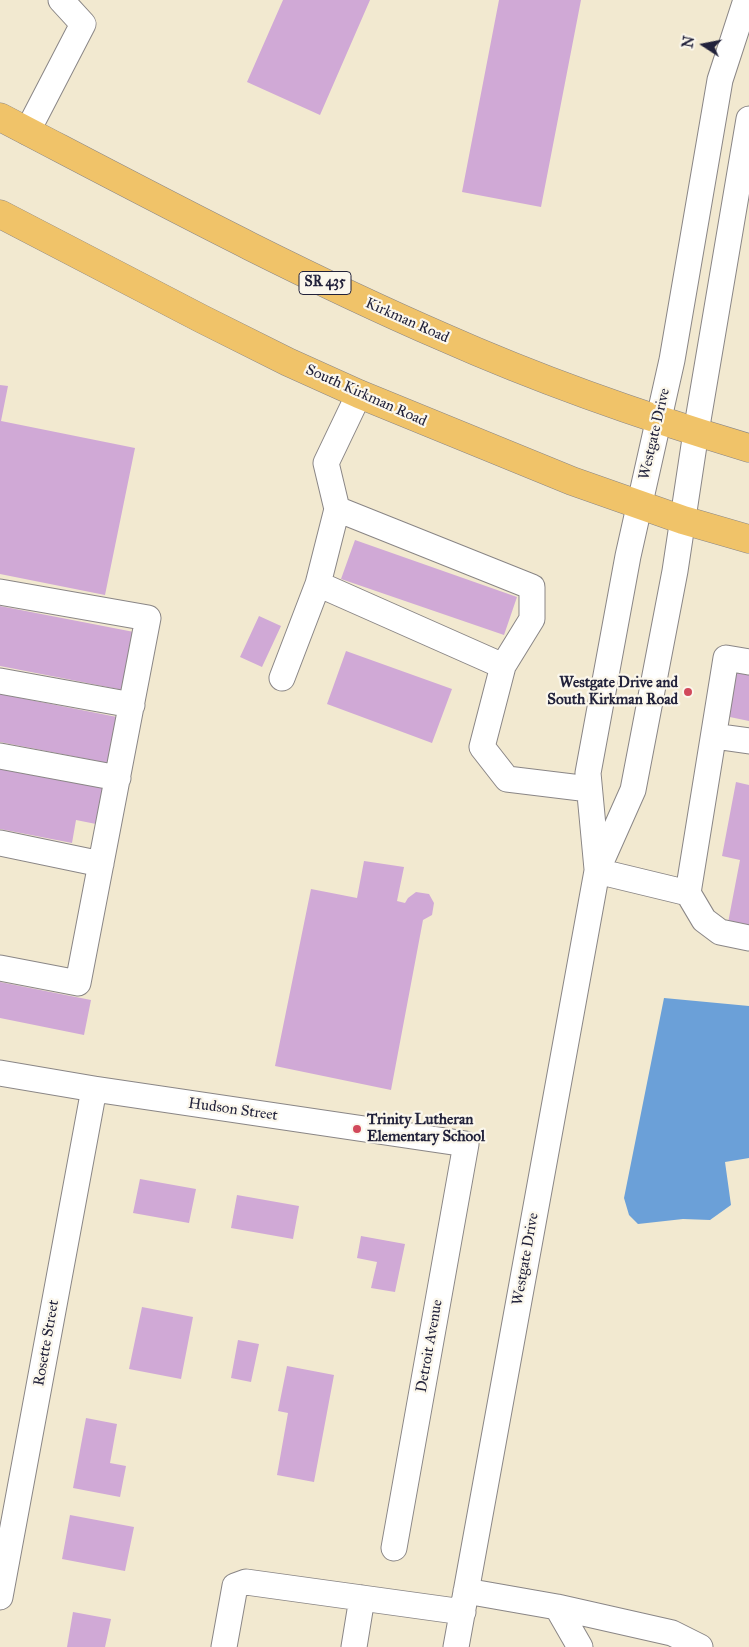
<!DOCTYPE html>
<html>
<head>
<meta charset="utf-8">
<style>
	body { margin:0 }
	#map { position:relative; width:749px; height:1647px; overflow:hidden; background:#f2e9d0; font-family:"IM FELL Great Primer",serif }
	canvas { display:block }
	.north { position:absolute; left:679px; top:20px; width:50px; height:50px; -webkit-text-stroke:4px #fbf7ec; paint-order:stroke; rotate:281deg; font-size:14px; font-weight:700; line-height:20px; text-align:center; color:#22223b }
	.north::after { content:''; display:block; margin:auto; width:18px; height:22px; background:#22223b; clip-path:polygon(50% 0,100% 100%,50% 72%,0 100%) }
</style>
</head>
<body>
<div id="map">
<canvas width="749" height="1647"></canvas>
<div class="north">N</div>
</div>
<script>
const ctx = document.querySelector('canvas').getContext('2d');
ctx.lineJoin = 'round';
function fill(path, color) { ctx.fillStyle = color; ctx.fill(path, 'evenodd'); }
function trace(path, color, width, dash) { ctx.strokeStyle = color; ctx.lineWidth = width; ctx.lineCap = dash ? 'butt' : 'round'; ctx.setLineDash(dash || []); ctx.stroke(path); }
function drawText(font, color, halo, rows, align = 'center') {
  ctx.font = font + ' "IM FELL Great Primer",serif'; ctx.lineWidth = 4.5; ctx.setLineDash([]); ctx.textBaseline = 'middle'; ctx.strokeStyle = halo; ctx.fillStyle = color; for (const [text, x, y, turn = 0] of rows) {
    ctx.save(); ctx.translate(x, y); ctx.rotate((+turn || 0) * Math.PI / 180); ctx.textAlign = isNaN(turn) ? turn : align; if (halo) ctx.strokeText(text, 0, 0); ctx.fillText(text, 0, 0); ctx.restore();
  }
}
fill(new Path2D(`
	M 664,998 L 749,1006 L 749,1158 L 725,1162 L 731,1205 L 710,1220 L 683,1219 L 638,1224 L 629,1215 L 624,1198 Z`), '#6ba0d8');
fill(new Path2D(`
	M 283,0 L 370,0 L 320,115 L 247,82 Z
	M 499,0 L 581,0 L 541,207 L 462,192 Z
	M 0,385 L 8,386 L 1,421 L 135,448 L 105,595 L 0,574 Z
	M 355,540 L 517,597 L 504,635 L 341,579 Z
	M 0,606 L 134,632 L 123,690 L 0,666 Z
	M 259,616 L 281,626 L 262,667 L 240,657 Z
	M 346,651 L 452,689 L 432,743 L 327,704 Z
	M 735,664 L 749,667 L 749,721 L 725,716 Z
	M 0,694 L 117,717 L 108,763 L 0,742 Z
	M 0,768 L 103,788 L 96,824 L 76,820 L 72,843 L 0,829 Z
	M 736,782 L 749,785 L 749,932 L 727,928 L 740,860 L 722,856 Z
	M 364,861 L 404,867 L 397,901 L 405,903 L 408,898 L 416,892 L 429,894 L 434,903 L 432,915 L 423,920 L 391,1090 L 275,1066 L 311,889 L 357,898 Z
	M 0,982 L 91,1000 L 84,1035 L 0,1018 Z
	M 140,1179 L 196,1189 L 189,1223 L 133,1213 Z
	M 237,1195 L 299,1206 L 293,1239 L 231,1228 Z
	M 361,1236 L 405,1244 L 395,1292 L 371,1288 L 377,1262 L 357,1258 Z
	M 142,1307 L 193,1317 L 181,1379 L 129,1369 Z
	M 238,1340 L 259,1344 L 251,1382 L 231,1378 Z
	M 287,1366 L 334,1375 L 314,1482 L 277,1475 L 288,1413 L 278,1411 Z
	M 86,1418 L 117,1424 L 110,1463 L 126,1466 L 120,1497 L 73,1488 Z
	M 70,1515 L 134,1527 L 125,1571 L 62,1559 Z
	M 73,1612 L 111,1619 L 105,1647 L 67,1647 Z`), '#d0a9d6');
const minor = new Path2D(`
	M 27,132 L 83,24 L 61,0
	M 337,509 L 326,463 L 359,394
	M 0,592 L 148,618 L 78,983 L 0,968
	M 503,666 L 318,584 L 337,509 L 532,587 L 532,619 L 503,666 L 482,747 L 507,779 L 589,789
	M 282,678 L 318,584
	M 0,681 L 132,705
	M 714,736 L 749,741
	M 0,756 L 118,778
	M 0,843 L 101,864
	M 597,869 L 588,773 L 628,556 L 672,360 L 720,80 L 746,0
	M 597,871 L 688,893 L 726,658 L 749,662
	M 688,893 L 704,920 L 720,932 L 749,938
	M 0,1073 L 94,1089 L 466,1144 L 394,1548
	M 466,1591 L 557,1607 L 672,1633 L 700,1647
	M 0,1597 L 94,1089
	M 557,1607 L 580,1647
	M 224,1647 L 235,1586 L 246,1582 L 463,1612
	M 354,1647 L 362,1598
	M 456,1647 L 597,871 L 633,790 L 675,571 L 696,432 L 749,119`);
const major = new Path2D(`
	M 0,117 C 146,193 291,271 443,337 C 542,381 645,417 749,448
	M 0,214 L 202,319 L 288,362 L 359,394 L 572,481 L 683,520 L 749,539`);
trace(minor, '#8a8686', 27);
trace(major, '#8a8686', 29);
trace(minor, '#fff', 25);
trace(major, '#f0c369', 28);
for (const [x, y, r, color] of [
	[688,692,5,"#d1495b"],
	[357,1129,5,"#d1495b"]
]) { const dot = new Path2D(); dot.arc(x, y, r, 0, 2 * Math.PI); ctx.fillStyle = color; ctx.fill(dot); trace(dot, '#fbf7ec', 2); }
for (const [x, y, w] of [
	[325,283,52]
]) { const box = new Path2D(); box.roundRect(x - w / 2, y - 11.5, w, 23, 4); ctx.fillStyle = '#fbf7ec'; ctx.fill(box); trace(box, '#22223b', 1); }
drawText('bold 14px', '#22223b', null, [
	["SR 435",325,283]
]);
drawText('15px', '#22223b', '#fbf7ec', [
	["Kirkman Road",407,321,24],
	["South Kirkman Road",366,396,24],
	["Westgate Drive",655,434,-77],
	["Hudson Street",233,1110,8],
	["Westgate Drive",526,1259,-80],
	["Rosette Street",47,1343,-80],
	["Detroit Avenue",430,1346,-80]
]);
drawText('bold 15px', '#22223b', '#fbf7ec', [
	["Westgate Drive and",678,683],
	["South Kirkman Road",678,700],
	["Trinity Lutheran",367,1120,"left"],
	["Elementary School",367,1137,"left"]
], 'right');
</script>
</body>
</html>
